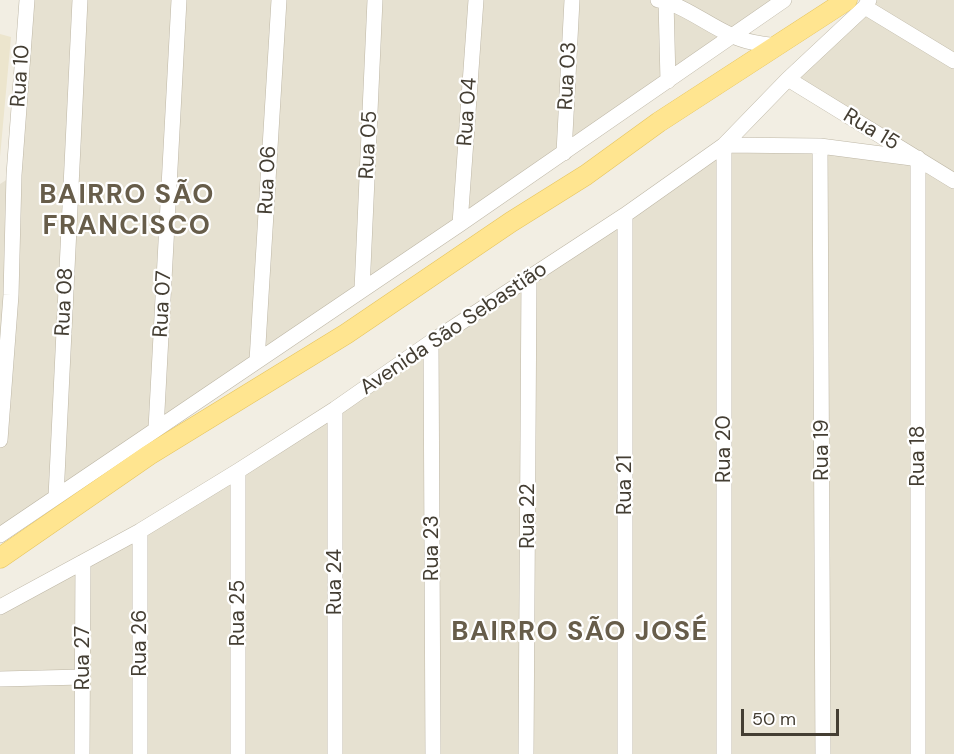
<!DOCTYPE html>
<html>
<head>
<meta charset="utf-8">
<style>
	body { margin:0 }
	#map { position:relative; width:954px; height:754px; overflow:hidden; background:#f2eee3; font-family:"DM Sans",sans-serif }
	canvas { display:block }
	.scale { position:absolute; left:741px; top:709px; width:98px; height:27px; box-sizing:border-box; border:3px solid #443e33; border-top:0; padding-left:8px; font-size:18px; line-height:21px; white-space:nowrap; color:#443e33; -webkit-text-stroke:4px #fff; paint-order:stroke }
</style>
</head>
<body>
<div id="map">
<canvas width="954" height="754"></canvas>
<div class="scale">50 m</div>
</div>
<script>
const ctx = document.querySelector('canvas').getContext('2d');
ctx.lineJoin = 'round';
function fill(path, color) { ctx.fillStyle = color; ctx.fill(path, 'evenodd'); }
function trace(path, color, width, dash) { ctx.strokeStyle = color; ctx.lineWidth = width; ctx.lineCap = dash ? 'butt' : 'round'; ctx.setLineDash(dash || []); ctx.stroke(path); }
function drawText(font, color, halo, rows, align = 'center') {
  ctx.font = font + ' "DM Sans",sans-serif'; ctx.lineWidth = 4.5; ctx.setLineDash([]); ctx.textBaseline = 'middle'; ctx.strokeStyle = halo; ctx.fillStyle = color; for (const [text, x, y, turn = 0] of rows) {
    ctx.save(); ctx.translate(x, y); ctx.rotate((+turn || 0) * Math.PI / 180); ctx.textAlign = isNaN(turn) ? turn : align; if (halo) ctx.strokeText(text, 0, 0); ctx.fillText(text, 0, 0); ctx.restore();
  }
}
fill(new Path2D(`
	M 27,0 L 784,0 L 0,535 L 0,184 L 14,175 Z
	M 869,0 L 954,0 L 954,754 L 0,754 L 0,607 L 140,531 L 724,145 L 916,158 L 788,79 Z`), '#e6e1d1');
fill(new Path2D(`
	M 0,34 L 11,37 L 0,157 Z`), '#ece5cd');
const minor = new Path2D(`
	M 658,0 C 684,5 706,24 731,35 C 745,42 761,44 777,46
	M 666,0 L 668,81
	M 865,7 L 954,61
	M 788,79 L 954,181
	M 724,145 L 820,146 L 912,158
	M 820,146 L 823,754
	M 564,153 L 572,0
	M 918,158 L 918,754
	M 460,224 L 476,0
	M 362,290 L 375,0
	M 431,342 L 433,754
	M 257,361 L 279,0
	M 335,409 L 335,754
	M 156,429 L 179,0
	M 0,440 L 11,295 L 14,175 L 27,0
	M 56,497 L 80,0
	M 0,535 L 460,224 L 784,0
	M 0,607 L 140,531 L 238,471 L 335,409 L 431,342 L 625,215 L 724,145 L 788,79 L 865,7 L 869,0
	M 0,679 L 83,677
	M 82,754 L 83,562
	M 140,754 L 140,531
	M 238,754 L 238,471
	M 526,754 L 529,278
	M 625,754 L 625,215
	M 724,754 L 724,145`);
const major = new Path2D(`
	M 0,558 L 149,455 L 346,334 L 511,222 L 586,175 L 659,122 L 847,0`);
trace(minor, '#beb7a6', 16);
trace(major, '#e6c45d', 21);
trace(minor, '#fff', 15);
trace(major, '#ffe590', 20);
drawText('21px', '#443e33', '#fff', [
	["Rua 10",21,76,-86],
	["Rua 03",568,76,-87],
	["Rua 04",468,112,-86],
	["Rua 15",871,130,31],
	["Rua 05",369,145,-87],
	["Rua 06",268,180,-87],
	["Rua 08",65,302,-87],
	["Rua 07",163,304,-87],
	["Avenida São Sebastião",454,329,-34],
	["Rua 20",724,449,-90],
	["Rua 19",822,450,-90],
	["Rua 18",918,456,-90],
	["Rua 21",625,485,-90],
	["Rua 22",528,516,-90],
	["Rua 23",432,548,-90],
	["Rua 24",335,582,-90],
	["Rua 25",238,613,-90],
	["Rua 26",140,643,-90],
	["Rua 27",83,658,-90]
]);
ctx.letterSpacing = '1.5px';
drawText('bold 27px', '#675d4a', '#fff', [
	["BAIRRO SÃO",127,196],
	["FRANCISCO",127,227],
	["BAIRRO SÃO JOSÉ",580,633]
]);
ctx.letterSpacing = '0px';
</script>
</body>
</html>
